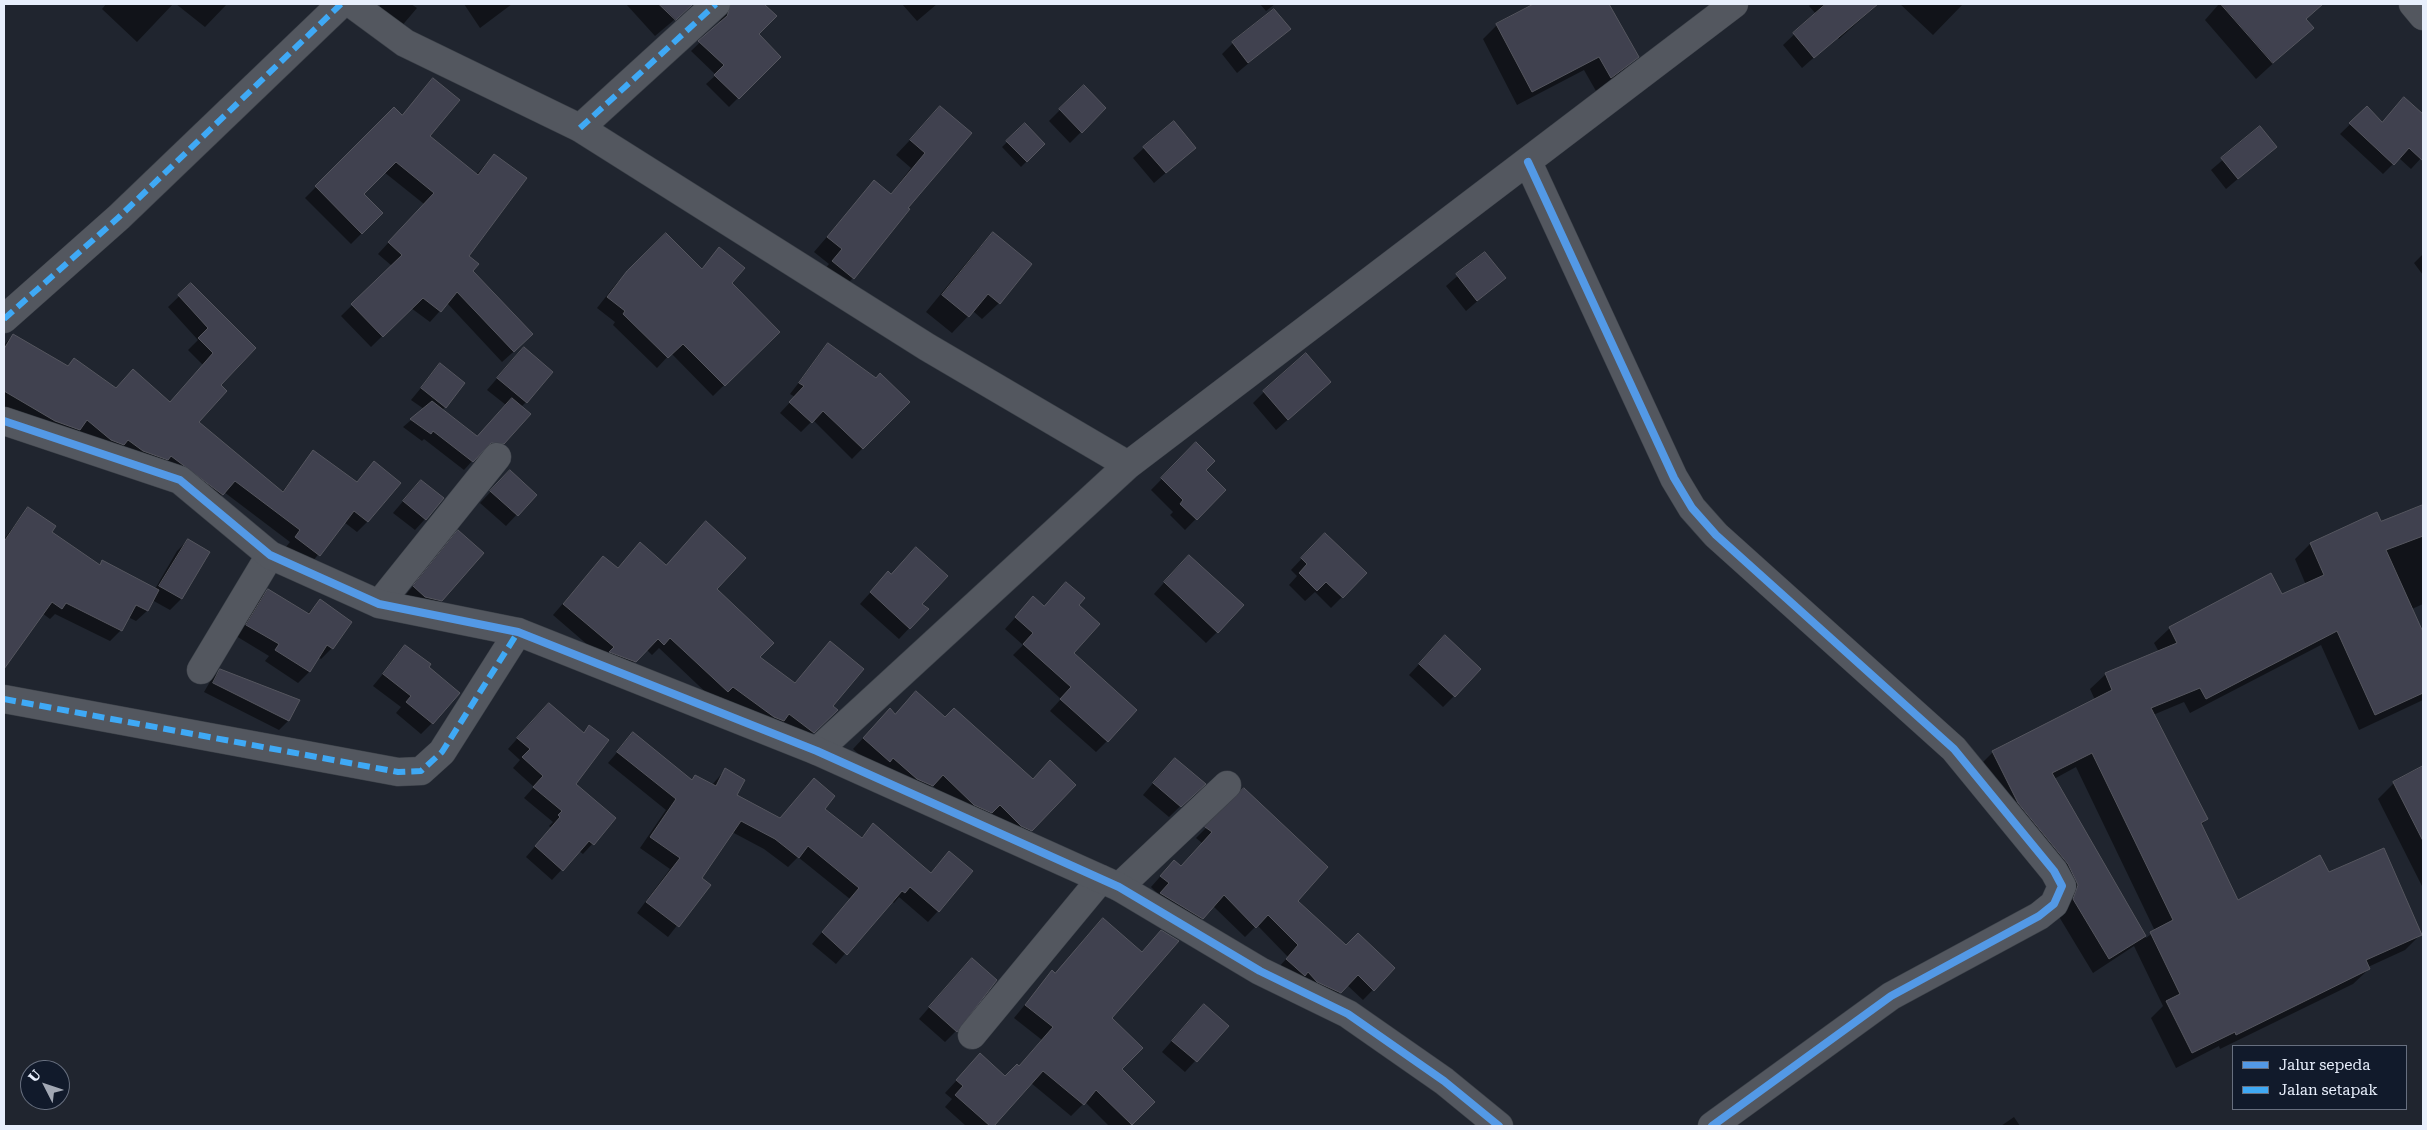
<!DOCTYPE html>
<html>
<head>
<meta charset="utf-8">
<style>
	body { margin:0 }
	#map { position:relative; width:2427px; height:1130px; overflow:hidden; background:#20252f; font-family:"Roboto Serif",serif }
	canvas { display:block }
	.frame { position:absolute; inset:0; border:5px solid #e8effc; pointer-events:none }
	.legend { position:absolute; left:2232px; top:1045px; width:175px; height:65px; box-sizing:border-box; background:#111a2b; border:1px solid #676f7f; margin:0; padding:6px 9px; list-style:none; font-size:15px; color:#e8effc }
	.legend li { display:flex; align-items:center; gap:10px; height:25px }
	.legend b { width:25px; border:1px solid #676f7f }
	.north { position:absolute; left:20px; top:1060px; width:50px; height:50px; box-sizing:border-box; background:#111a2b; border:1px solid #676f7f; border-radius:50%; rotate:311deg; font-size:14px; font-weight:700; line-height:20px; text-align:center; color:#e8effc }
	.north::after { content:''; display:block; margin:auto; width:18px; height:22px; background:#a2a8b4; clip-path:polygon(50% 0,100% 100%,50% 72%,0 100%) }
</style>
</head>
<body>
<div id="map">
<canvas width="2427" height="1130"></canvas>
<div class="frame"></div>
<ul class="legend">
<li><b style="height:6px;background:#5399e6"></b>Jalur sepeda</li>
<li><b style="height:6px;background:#3fa9f5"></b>Jalan setapak</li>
</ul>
<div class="north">U</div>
</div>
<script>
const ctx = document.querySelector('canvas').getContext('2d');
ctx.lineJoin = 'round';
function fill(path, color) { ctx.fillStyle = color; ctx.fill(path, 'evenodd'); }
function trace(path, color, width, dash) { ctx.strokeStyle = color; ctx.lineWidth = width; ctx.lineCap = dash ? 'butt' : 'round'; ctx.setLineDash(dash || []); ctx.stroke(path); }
fill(new Path2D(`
	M 106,4 L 173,4 L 137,42 L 102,9 Z
	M 176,4 L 227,4 L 205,27 Z
	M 381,4 L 411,4 L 417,8 L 400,28 L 376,11 Z
	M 464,4 L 512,4 L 480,28 Z
	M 626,4 L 693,4 L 655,36 Z
	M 732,4 L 763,4 L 775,16 L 757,34 L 779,57 L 729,107 L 706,84 L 716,75 L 691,51 L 719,24 L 723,13 Z
	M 902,4 L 937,4 L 917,21 Z
	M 1260,4 L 1275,4 L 1266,11 Z
	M 1540,4 L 1608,4 L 1637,57 L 1622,71 L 1596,91 L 1584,70 L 1517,105 L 1483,39 L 1497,25 Z
	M 1811,4 L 1878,4 L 1839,39 L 1837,37 L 1802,68 L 1783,45 L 1816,14 L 1809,6 Z
	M 1900,4 L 1963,4 L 1933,35 Z
	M 2219,4 L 2321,4 L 2305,20 L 2312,28 L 2256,79 L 2205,20 Z
	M 1289,29 L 1237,73 L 1222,54 L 1233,43 Z
	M 433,80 L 428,136 L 476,175 L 494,155 L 468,256 L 472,271 L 521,345 L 502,362 L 447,303 L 430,322 L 411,308 L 371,347 L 341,316 L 392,266 L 378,254 L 424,204 L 384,172 L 363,194 L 382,213 L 351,244 L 305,198 L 394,109 L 401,116 Z
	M 1084,86 L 1105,108 L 1070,143 L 1049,121 Z
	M 2404,99 L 2423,116 L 2423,156 L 2411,169 L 2399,158 L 2383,174 L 2340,134 L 2367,108 L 2381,123 Z
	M 940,108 L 970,133 L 906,208 L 853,278 L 839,292 L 819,276 L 829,264 L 814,252 L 874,182 L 890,195 L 911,168 L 896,155 Z
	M 1025,125 L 1044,144 L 1021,167 L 1002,147 Z
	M 2260,128 L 2275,147 L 2226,189 L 2211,170 Z
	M 1144,148 L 1194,148 L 1154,183 L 1133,158 Z
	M 666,234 L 701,270 L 720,249 L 731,283 L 778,332 L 713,396 L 671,353 L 657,368 L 613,325 L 615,322 L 597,308 L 616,284 Z
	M 993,234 L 999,303 L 982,319 L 973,311 L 952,333 L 926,312 L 977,250 Z
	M 1484,253 L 1504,278 L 1466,311 L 1446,286 Z
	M 2423,254 L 2423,275 L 2414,263 Z
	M 191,285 L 255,348 L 219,385 L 197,422 L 281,493 L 314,452 L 356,483 L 374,463 L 368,521 L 357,532 L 344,522 L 309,566 L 285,548 L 290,542 L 224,492 L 211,505 L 100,451 L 77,431 L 68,440 L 4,408 L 4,345 L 13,335 L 67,367 L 74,359 L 115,389 L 169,403 L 203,365 L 188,350 L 198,340 L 168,307 Z
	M 828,345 L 908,402 L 852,459 L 813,420 L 801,432 L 780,413 L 795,397 L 790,394 Z
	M 513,360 L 526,402 L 521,407 L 503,443 L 495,451 L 482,450 L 464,470 L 424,439 L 422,441 L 403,427 L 424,409 L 411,400 L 440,365 L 445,407 L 442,410 L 477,438 L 506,405 L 487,390 Z
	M 1264,392 L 1318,393 L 1276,430 L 1253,403 Z
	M 1196,444 L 1204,470 L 1224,490 L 1185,530 L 1170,515 L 1173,512 L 1151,490 Z
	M 499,483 L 535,495 L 506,526 L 480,503 Z
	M 411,492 L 425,519 L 415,530 L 393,513 Z
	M 28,508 L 50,532 L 99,565 L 103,562 L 155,589 L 177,551 L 188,540 L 208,552 L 181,599 L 170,610 L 152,600 L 147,611 L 136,621 L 128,617 L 121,630 L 110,641 L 55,614 L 50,619 L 42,613 L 5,661 L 4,539 Z
	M 2419,508 L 2423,516 L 2423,604 L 2412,609 L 2423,635 L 2423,700 L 2359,730 L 2321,645 L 2190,713 L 2184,702 L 2153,715 L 2207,819 L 2201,825 L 2238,902 L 2328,873 L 2420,935 L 2405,950 L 2368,967 L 2369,969 L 2353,984 L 2220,1049 L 2219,1046 L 2176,1068 L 2151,1018 L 2163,1006 L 2134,946 L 2093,973 L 2058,915 L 2063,901 L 1978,767 L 1993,752 L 2095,700 L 2090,689 L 2106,674 L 2159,652 L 2154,643 L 2170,628 L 2281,596 L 2306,585 L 2295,559 L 2310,544 L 2381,523 ZM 2076,767 L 2155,931 L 2146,938 L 2054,779 Z
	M 458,532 L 441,600 L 430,611 L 403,598 Z
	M 1325,534 L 1366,573 L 1331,608 L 1315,592 L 1305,601 L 1289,585 L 1297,576 L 1291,570 Z
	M 640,544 L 665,566 L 715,589 L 758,658 L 794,684 L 830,643 L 831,706 L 826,721 L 802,743 L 763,728 L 721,697 L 716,702 L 659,648 L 652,655 L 646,649 L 624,672 L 604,659 L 553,615 L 603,557 L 617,569 Z
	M 1178,567 L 1217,632 L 1206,643 L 1154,594 Z
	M 888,573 L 927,609 L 899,639 L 860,604 Z
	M 268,590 L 307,614 L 320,601 L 332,648 L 321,659 L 318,657 L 309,672 L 298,683 L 265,661 L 269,656 L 236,636 L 257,601 Z
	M 1033,598 L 1044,607 L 1077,605 L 1072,653 L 1107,741 L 1096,752 L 1050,711 L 1061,699 L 1013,655 L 1023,645 L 1005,629 Z
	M 405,647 L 432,723 L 421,734 L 396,713 L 401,707 L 373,686 Z
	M 1434,648 L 1454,696 L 1443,707 L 1409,675 Z
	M 220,670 L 288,721 L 279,730 L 204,692 L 211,680 Z
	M 539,714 L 583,734 L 589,727 L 575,785 L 615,819 L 583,854 L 579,851 L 552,880 L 526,857 L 551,828 L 549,826 L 553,822 L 524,798 L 534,787 L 513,768 L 520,760 L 508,749 Z
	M 895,715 L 945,719 L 1032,780 L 1031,830 L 1020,841 L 963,815 L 932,785 L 921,796 L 878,772 L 853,749 L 879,721 Z
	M 633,734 L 691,780 L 696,776 L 712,785 L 725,770 L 735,796 L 779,819 L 814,779 L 823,809 L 860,839 L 873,825 L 930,874 L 939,863 L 938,911 L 928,922 L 899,897 L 894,903 L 891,901 L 836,964 L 812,944 L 850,899 L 798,857 L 788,867 L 764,849 L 732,832 L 700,878 L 709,885 L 668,937 L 637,913 L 670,869 L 640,848 L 666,810 L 608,763 Z
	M 2423,768 L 2423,888 L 2378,799 L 2394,783 Z
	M 1164,770 L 1193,794 L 1169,817 L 1143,795 Z
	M 1244,790 L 1296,902 L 1346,946 L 1394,968 L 1363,1000 L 1347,985 L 1330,1003 L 1276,970 L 1288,957 L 1257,925 L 1245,937 L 1213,906 L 1192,929 L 1151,904 L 1159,895 L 1151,887 L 1174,861 L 1181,867 L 1202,843 L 1196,838 Z
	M 1161,932 L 1111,1019 L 1120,1069 L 1153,1102 L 1129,1126 L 1109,1126 L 1085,1102 L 1071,1116 L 1031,1083 L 993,1126 L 966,1126 L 945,1107 L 952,1099 L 945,1093 L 980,1055 L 1005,1077 L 1018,1067 L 1042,1040 L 1014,1018 L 1052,972 L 1054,974 L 1141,953 Z
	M 961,971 L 956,1031 L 945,1042 L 919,1019 Z
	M 1193,1017 L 1227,1026 L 1185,1072 L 1162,1052 Z
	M 2014,1117 L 2020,1126 L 2001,1126 Z`), '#0007');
const building = new Path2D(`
	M 659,4 L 693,4 L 676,20 Z
	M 731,4 L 764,4 L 777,16 L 759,34 L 781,57 L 739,99 L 714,75 L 724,65 L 698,41 L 727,16 Z
	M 1534,4 L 1609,4 L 1639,57 L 1611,78 L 1599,57 L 1532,92 L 1496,24 Z
	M 1826,4 L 1878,4 L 1814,58 L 1793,33 Z
	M 2221,4 L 2323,4 L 2306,19 L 2314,28 L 2273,63 Z
	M 1274,9 L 1291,29 L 1248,63 L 1232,42 Z
	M 433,78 L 460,100 L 430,136 L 478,175 L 494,154 L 527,178 L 469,256 L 479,264 L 473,271 L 533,334 L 514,352 L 457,292 L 441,312 L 423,298 L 383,337 L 351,304 L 402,255 L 388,242 L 434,193 L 396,162 L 364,194 L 383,213 L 362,234 L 315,186 L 394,107 L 402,115 Z
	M 1084,85 L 1106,108 L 1082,133 L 1059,109 Z
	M 2404,97 L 2423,114 L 2423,161 L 2409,148 L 2394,165 L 2349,123 L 2367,106 L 2382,122 Z
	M 940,106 L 972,133 L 908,208 L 910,209 L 854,279 L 832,261 L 842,249 L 827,237 L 874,180 L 891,194 L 925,153 L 910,140 Z
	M 1174,121 L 1196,148 L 1166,173 L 1143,147 Z
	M 1025,123 L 1045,144 L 1027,162 L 1006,141 Z
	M 2260,126 L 2277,147 L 2238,179 L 2221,158 Z
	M 993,232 L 1032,264 L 1000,304 L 988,294 L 969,317 L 942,295 Z
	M 666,233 L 702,269 L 719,247 L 745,268 L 732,283 L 780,332 L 725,386 L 683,344 L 668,358 L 623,314 L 625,311 L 607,297 L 627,271 Z
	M 1485,252 L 1506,278 L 1477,301 L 1456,274 Z
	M 191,283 L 256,348 L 221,385 L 227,391 L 199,422 L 283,492 L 313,450 L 357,482 L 374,461 L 401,483 L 368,522 L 354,511 L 320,556 L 295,537 L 300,530 L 235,481 L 223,495 L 171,456 L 168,460 L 143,451 L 128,440 L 124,445 L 111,440 L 87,420 L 80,430 L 55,421 L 4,391 L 4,349 L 13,334 L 68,366 L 74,358 L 116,388 L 133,369 L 170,402 L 213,353 L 198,338 L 208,328 L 178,295 Z
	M 828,343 L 876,378 L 880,373 L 910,402 L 863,449 L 823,411 L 812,423 L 789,402 L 804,386 L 799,383 Z
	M 524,347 L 553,372 L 527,403 L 497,378 Z
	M 1306,353 L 1331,382 L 1288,420 L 1263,391 Z
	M 440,363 L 465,383 L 446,408 L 421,388 Z
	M 512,398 L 531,414 L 504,444 L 491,443 L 473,462 L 433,431 L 431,434 L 410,419 L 432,401 L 477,436 Z
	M 1196,442 L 1215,461 L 1206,470 L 1226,490 L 1197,520 L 1180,504 L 1183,500 L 1161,478 Z
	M 510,470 L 537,495 L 518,516 L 490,491 Z
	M 421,480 L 444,498 L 426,520 L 403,501 Z
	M 2423,505 L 2423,536 L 2386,550 L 2423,632 L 2423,693 L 2375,715 L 2337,631 L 2206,699 L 2200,688 L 2151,708 L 2208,819 L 2201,823 L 2238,900 L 2320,855 L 2329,872 L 2384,848 L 2422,935 L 2366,960 L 2370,969 L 2236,1035 L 2235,1032 L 2192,1053 L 2166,1001 L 2180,994 L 2150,932 L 2173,920 L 2092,753 L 2052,773 L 2146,936 L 2109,959 L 2073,899 L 2078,885 L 2068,864 L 2018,803 L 1992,751 L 2112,690 L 2105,673 L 2177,643 L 2169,627 L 2271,573 L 2282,594 L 2324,575 L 2310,543 L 2377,512 L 2381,521 Z
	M 28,507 L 56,526 L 52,532 L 100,565 L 102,560 L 159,590 L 148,611 L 136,605 L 122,631 L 66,603 L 62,609 L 52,602 L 4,669 L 4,542 Z
	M 706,521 L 746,558 L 717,589 L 774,643 L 760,657 L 795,683 L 830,641 L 864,669 L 833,706 L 838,710 L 814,733 L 789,714 L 784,721 L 774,717 L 733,687 L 728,692 L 670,638 L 664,645 L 658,639 L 636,662 L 609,652 L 614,647 L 563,604 L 603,556 L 618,568 L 640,542 L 666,565 Z
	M 458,530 L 484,553 L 442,601 L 425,597 L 413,586 Z
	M 1325,533 L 1367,573 L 1343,598 L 1326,582 L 1317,591 L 1299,573 L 1307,564 L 1301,558 Z
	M 188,539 L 210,552 L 182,599 L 159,586 Z
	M 916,547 L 948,576 L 922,604 L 929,609 L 910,629 L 870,592 L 888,571 L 891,574 Z
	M 1189,555 L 1244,605 L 1218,633 L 1164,582 Z
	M 1066,582 L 1085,598 L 1079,605 L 1100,624 L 1074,653 L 1137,710 L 1108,742 L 1060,699 L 1071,687 L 1023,644 L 1033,633 L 1015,617 L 1033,596 L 1044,606 Z
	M 268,589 L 309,614 L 320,599 L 352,622 L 333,649 L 327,645 L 310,672 L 275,650 L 279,644 L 246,625 Z
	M 1445,635 L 1481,669 L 1455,697 L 1419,664 Z
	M 405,645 L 431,664 L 429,667 L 460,693 L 433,724 L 406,702 L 411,696 L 383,674 Z
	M 220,669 L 300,700 L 289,721 L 213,683 Z
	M 916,691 L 945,717 L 954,708 L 1033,779 L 1050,760 L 1076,785 L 1032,831 L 1021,826 L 1000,805 L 992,813 L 974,805 L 943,775 L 933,786 L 917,779 L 893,758 L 890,762 L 863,738 L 890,708 L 895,714 Z
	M 549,703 L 584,733 L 589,725 L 609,740 L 576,784 L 616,818 L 594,845 L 589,841 L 563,871 L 535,846 L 560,817 L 558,815 L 562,811 L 533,787 L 543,776 L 522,757 L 530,749 L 517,738 Z
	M 633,732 L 692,780 L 695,775 L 716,786 L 725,768 L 745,780 L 737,795 L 780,818 L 814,778 L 835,796 L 825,809 L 862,838 L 873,823 L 931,873 L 949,851 L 973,871 L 939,912 L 910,887 L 905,893 L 902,891 L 847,955 L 822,932 L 859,888 L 808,846 L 799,858 L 775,839 L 741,821 L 702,878 L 711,885 L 679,927 L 646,902 L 680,858 L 650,837 L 676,799 L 617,752 Z
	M 1175,758 L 1206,784 L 1181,807 L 1153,783 Z
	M 2423,766 L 2423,841 L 2393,782 Z
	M 1244,788 L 1328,867 L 1298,901 L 1346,945 L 1358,933 L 1395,968 L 1374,991 L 1358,975 L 1341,993 L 1317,982 L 1308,972 L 1305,976 L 1286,959 L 1298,945 L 1268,915 L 1256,928 L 1224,895 L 1203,919 L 1160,893 L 1169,883 L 1160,876 L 1174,860 L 1181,866 L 1212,832 L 1205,827 Z
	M 1103,918 L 1142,952 L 1161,930 L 1179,941 L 1112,1018 L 1143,1048 L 1122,1069 L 1155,1102 L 1132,1125 L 1096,1090 L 1084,1105 L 1043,1071 L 994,1126 L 990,1126 L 955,1095 L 963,1086 L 956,1080 L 980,1053 L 1005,1076 L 1017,1064 L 1019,1066 L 1053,1027 L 1025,1005 L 1052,970 L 1055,973 Z
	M 972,958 L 997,980 L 957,1032 L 929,1007 Z
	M 1204,1004 L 1229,1026 L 1197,1062 L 1172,1041 Z`);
fill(building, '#40414f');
trace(building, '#55565f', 1);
const minor = new Path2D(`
	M 352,4 L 405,43 L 580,128 L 927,347 L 1128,465
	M 580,128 L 716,4
	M 1528,162 L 1674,478 L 1692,508 L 1716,535 L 1954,749 L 2054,871 L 2062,886 L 2054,904 L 2039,916 L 1891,996 L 1712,1126
	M 4,319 L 119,217 L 341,4
	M 379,604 L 497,457
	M 201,670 L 270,555
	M 4,699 L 398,772 L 421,771 L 442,752 L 518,632
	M 817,751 L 1128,465 L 1734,4
	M 1119,887 L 1227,785
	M 972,1035 L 1101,879`);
const tertiary = new Path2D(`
	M 2413,4 L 2423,16
	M 4,421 L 180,480 L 270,555 L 379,604 L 518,632 L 817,751 L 1119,887 L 1260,971 L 1348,1014 L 1444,1081 L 1499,1126`);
trace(minor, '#3b4048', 29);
trace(tertiary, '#3b4048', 29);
trace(minor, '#53575f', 28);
trace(tertiary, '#53575f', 28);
trace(new Path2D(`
	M 580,128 L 716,4
	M 4,319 L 119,217 L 341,4
	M 4,699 L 398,772 L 421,771 L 442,752 L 518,632`), '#3fa9f5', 6, [12, 6]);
trace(new Path2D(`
	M 1528,162 L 1674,478 L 1692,508 L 1716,535 L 1954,749 L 2054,871 L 2062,886 L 2054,904 L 2039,916 L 1891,996 L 1712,1126
	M 4,421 L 180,480 L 270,555 L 379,604 L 518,632 L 817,751 L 1119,887 L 1260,971 L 1348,1014 L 1444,1081 L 1499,1126`), '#5399e6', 8);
</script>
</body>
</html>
